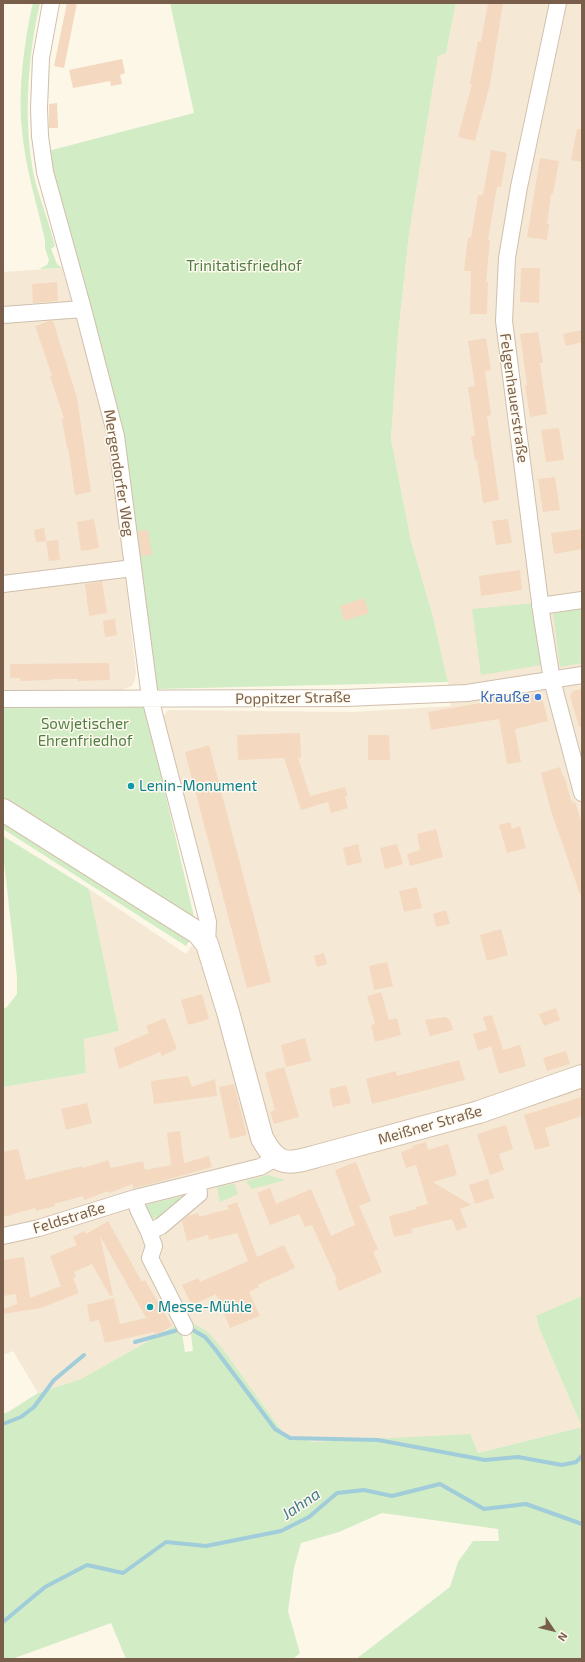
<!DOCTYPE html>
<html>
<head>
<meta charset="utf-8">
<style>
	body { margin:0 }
	#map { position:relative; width:585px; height:1662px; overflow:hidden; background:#fdf7e8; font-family:"Exo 2",sans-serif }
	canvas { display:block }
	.frame { position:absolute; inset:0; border:4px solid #795f4b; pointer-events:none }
	.north { position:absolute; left:533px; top:1610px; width:40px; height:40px; -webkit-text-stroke:3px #fffaef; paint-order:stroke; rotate:125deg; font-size:11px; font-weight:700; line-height:16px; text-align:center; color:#795f4b }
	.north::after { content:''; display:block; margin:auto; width:14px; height:18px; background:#795f4b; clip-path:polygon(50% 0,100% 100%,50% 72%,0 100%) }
</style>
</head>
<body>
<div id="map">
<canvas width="585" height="1662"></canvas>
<div class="frame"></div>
<div class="north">N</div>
</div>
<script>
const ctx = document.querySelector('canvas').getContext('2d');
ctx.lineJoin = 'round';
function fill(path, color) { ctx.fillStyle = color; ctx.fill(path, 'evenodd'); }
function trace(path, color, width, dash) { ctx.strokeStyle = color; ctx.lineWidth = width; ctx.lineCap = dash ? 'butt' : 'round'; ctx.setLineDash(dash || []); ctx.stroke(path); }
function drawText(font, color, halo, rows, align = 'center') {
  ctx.font = font + ' "Exo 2",sans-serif'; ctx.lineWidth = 3; ctx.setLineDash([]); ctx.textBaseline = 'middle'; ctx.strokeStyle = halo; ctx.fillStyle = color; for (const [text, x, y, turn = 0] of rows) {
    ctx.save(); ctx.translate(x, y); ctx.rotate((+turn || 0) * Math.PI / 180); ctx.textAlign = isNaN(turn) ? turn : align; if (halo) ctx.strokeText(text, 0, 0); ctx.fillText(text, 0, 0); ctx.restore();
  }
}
fill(new Path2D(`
	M 456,3 L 582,3 L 582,1296 L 536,1317 L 539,1328 L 582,1427 L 478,1453 L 313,1442 L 284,1434 L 225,1352 L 190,1327 L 175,1326 L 81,1379 L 38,1393 L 13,1351 L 3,1355 L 3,1087 L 86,1073 L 84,1039 L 119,1031 L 89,889 L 186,954 L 211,917 L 162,717 L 168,710 L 353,712 L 451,706 L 448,682 L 432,613 L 411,541 L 391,439 L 398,335 L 409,234 L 438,56 L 446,53 Z
	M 62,268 L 72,303 L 3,311 L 3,272 Z
	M 75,315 L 97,393 L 107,437 L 124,562 L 3,579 L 3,320 Z
	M 125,574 L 136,673 L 135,680 L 132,686 L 121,690 L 3,691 L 3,589 Z`), '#f5e9d6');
fill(new Path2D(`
	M 33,3 L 40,3 C 27,58 22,133 37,188 C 43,207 50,227 55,246 L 51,249 L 57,264 L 62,268 L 39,269 L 47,265 L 49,260 L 45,248 L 45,240 C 37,204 25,167 22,130 C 18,92 24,40 33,3 Z
	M 170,3 L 456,3 L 446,53 L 438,56 L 409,234 L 398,335 L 391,439 L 411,541 L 432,613 L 448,682 L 157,689 L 139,560 L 137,532 L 129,487 L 48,151 L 194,113 Z
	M 535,603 L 541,665 L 481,675 L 472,609 Z
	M 582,609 L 582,663 L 560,667 L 553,613 Z
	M 3,707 L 145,707 L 195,921 L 3,800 Z
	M 3,817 L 191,939 L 186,946 L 3,829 Z
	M 3,836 L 89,889 L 119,1031 L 84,1039 L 86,1073 L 3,1087 L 3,1009 L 7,1007 L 17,994 L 17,977 L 3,853 Z
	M 268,1175 L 285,1180 L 252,1189 L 246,1181 Z
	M 233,1184 L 235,1185 L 238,1194 L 220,1202 L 217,1187 Z
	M 184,1196 L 183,1201 L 158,1218 L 150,1218 L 144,1205 Z
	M 582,1296 L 582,1659 L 356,1659 L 450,1587 L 458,1562 L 473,1541 L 499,1541 L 498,1529 L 382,1513 L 339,1532 L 301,1543 L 294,1568 L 288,1611 L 300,1653 L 293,1659 L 126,1659 L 111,1623 L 12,1659 L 3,1659 L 3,1414 L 8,1412 L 38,1393 L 81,1379 L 175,1326 L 181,1327 L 185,1352 L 193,1351 L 190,1327 L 195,1324 L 208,1332 L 225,1352 L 284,1434 L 313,1442 L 470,1434 L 478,1453 L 582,1427 L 539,1328 L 536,1316 Z`), '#d2ecc5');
trace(new Path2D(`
	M 193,1330 L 205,1337 L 215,1349 L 275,1429 L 290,1438 L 378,1440 L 485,1460 L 518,1457 L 562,1465 L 576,1462 L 582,1456
	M 135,1342 L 178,1330
	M 3,1424 L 21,1417 L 34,1407 L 54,1380 L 84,1355
	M 3,1622 L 45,1587 L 87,1565 L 123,1573 L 166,1542 L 206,1546 L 281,1531 L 309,1517 L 337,1493 L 364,1490 L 392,1496 L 440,1484 L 484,1509 L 526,1504 L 582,1524`), '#a1cdda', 4);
fill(new Path2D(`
	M 67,3 L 77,3 L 64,68 L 54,66 Z
	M 488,3 L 503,3 L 490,84 L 475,141 L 458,137 L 472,84 L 470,84 L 478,41 L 481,42 Z
	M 122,59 L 125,73 L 120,75 L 122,84 L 111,86 L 110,81 L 73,88 L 69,70 Z
	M 57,103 L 58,128 L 49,128 L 49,104 Z
	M 577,129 L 582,129 L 582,162 L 571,160 Z
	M 491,150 L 507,153 L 501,187 L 497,187 L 488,240 L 490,240 L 486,282 L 488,282 L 487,314 L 470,314 L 471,271 L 464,271 L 468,237 L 471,238 L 478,195 L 483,195 Z
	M 540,158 L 559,161 L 553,194 L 551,194 L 547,224 L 549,224 L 547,240 L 527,237 Z
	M 521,268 L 540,268 L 539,303 L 520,302 Z
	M 57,282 L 58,301 L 33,303 L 32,284 Z
	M 49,321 L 53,321 L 77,398 L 91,492 L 75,495 L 68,447 L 67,448 L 62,419 L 64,418 L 50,376 L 52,376 L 35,326 Z
	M 582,330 L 582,342 L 566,346 L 563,334 Z
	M 538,332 L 543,363 L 540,363 L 547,414 L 530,417 L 525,386 L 527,385 L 520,334 Z
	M 486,338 L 491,370 L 485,371 L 491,415 L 487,416 L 499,500 L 483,503 L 477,460 L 475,461 L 471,436 L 475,436 L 468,387 L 475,386 L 468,341 Z
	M 559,428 L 564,460 L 546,462 L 541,430 Z
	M 555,477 L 560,510 L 543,512 L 538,479 Z
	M 94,519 L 99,548 L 81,551 L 77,522 Z
	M 508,519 L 512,543 L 496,545 L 492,521 Z
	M 44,528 L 46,541 L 36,542 L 34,530 Z
	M 582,529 L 582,549 L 554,554 L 551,533 Z
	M 148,530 L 152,555 L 141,556 L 138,531 Z
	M 58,540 L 60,560 L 49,561 L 46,541 Z
	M 520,570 L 522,590 L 481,596 L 479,576 Z
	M 102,581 L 107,613 L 89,616 L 85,584 Z
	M 364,598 L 369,613 L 344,621 L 340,606 Z
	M 115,619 L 117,635 L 105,637 L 103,621 Z
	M 109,663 L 110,680 L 78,681 L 78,679 L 51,679 L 51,680 L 20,681 L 20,678 L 10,678 L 10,664 Z
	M 582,689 L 582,727 L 579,727 L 570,696 L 573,691 Z
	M 534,694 L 543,701 L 548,721 L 515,729 L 521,762 L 507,764 L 499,719 L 431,730 L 428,712 Z
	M 300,733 L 301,758 L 298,758 L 310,796 L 345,787 L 348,796 L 345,796 L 348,808 L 331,813 L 328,802 L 301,810 L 284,758 L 238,760 L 237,735 Z
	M 368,735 L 389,735 L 390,760 L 368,760 Z
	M 209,745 L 271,982 L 247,988 L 185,752 Z
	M 560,767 L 563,777 L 564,776 L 572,803 L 575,802 L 582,823 L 582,894 L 580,894 L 551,811 L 541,773 Z
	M 510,822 L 512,829 L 520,826 L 526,848 L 507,853 L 499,825 Z
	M 436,829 L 443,857 L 410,866 L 407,854 L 420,850 L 417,834 Z
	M 358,844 L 362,862 L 347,866 L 343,848 Z
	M 397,844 L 403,864 L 385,869 L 380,848 Z
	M 417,887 L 422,908 L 404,912 L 399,891 Z
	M 446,910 L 450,924 L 436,927 L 433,914 Z
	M 501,929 L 508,955 L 487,961 L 480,935 Z
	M 324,953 L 327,964 L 317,967 L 314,956 Z
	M 387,962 L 393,986 L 374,990 L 369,966 Z
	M 381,992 L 389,1020 L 397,1018 L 401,1035 L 375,1042 L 371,1025 L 375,1024 L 367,996 Z
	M 202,994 L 209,1019 L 188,1025 L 181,1000 Z
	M 556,1008 L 560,1020 L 544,1026 L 539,1014 Z
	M 492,1015 L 503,1050 L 520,1045 L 526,1066 L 499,1074 L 491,1046 L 478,1051 L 473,1034 L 487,1030 L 483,1017 Z
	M 445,1017 L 450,1020 L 453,1030 L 430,1036 L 425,1020 Z
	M 165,1018 L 177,1049 L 162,1056 L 160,1052 L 119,1069 L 114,1048 L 149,1033 L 146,1026 Z
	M 305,1038 L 311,1061 L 286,1067 L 281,1045 Z
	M 566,1051 L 570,1064 L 547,1071 L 543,1058 Z
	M 459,1060 L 465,1080 L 372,1104 L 366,1079 L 396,1071 L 397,1076 Z
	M 284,1067 L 299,1117 L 274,1124 L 270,1112 L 275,1110 L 265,1073 Z
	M 188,1076 L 192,1087 L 215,1079 L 217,1096 L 154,1104 L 151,1081 Z
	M 234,1084 L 247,1135 L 230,1139 L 219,1087 Z
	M 346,1085 L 351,1103 L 333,1107 L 329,1089 Z
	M 582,1097 L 582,1116 L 545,1128 L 550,1146 L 535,1150 L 524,1115 Z
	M 87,1103 L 92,1123 L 66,1130 L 61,1109 Z
	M 506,1125 L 513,1149 L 499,1154 L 504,1170 L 490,1175 L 477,1134 Z
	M 180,1131 L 184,1163 L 209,1156 L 212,1167 L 155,1183 L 133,1188 L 133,1184 L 109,1193 L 108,1191 L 84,1200 L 83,1196 L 54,1204 L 55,1206 L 36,1211 L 35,1208 L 3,1217 L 3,1152 L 18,1149 L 26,1180 L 82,1166 L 83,1168 L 108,1160 L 111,1168 L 143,1161 L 145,1170 L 171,1165 L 167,1133 Z
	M 426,1142 L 428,1150 L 448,1144 L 457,1175 L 433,1182 L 471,1205 L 460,1209 L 467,1227 L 457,1231 L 452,1219 L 411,1229 L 412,1233 L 394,1237 L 389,1216 L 417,1209 L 416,1207 L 428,1204 L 416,1165 L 406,1168 L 401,1152 L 413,1148 L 412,1146 Z
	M 356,1162 L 371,1201 L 359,1206 L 378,1249 L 373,1252 L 382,1272 L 339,1291 L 335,1281 L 337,1280 L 312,1225 L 305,1227 L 299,1214 L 270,1225 L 257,1193 L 270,1188 L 276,1204 L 311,1189 L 331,1236 L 355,1225 L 335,1170 Z
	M 488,1179 L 494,1198 L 475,1204 L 469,1185 Z
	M 237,1202 L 257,1257 L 284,1245 L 295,1268 L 257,1285 L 259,1287 L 249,1292 L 260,1316 L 230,1328 L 216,1294 L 192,1305 L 182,1285 L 198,1278 L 200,1282 L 248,1261 L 237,1233 L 209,1240 L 208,1235 L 187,1241 L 182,1221 L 188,1216 L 198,1213 L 199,1217 L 229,1209 L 227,1206 Z
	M 108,1221 L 142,1282 L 145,1280 L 172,1326 L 156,1335 L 154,1332 L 105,1343 L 99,1320 L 90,1322 L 87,1305 L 114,1298 L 120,1324 L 146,1318 L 100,1236 L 113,1295 L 110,1296 L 92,1264 L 74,1272 L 76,1277 L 73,1278 L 79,1293 L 41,1308 L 3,1314 L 3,1309 L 17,1304 L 16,1294 L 3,1296 L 3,1260 L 24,1257 L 30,1298 L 61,1286 L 50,1256 L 77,1245 L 73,1237 L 84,1231 L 86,1234 Z`), '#f4d8bf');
const street = new Path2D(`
	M 51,3 L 41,58 L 39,108 L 40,136 L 45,172 L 83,309 L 116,436 L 150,698 L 208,922 L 207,944
	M 558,3 L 519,187 L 507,258 L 504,321 L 542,618 L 552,680 L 582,793
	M 3,315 L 83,309
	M 3,584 L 133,568
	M 540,606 L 582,600
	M 3,699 L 345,698 L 467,693 L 582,675
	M 135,1198 L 138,1209 L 149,1232
	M 3,1236 L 39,1228 L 135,1198 L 260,1167 L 276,1158
	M 185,1327 L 150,1258 L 154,1246 L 149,1232 L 161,1226 L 199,1194 L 198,1183`);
const secondary = new Path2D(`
	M 3,810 L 198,933 L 207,944 L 228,1012 L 262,1138 C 279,1170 290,1163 321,1155 L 479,1112 L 582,1076`);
trace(street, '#d0bfad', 18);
trace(secondary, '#d3c0aa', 24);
trace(street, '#fff', 16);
trace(secondary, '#fff', 22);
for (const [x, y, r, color] of [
	[538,697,4,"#3f7fe0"],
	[131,786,4,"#0f9aa8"],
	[150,1307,4,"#0f9aa8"]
]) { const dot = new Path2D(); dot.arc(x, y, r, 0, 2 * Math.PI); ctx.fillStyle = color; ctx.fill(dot); trace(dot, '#fffaef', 1.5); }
drawText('15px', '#4f7f42', '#fffaef', [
	["Trinitatisfriedhof",244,266],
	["Sowjetischer",85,724],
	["Ehrenfriedhof",85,741]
]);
drawText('15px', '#795f4b', '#fffaef', [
	["Felgenhauerstraße",514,398,82],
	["Mergendorfer Weg",119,473,81],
	["Poppitzer Straße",293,698,-1],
	["Meißner Straße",430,1125,-16],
	["Feldstraße",69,1218,-17]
]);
drawText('15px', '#366cbe', '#fffaef', [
	["Krauße",530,697]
], 'right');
drawText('15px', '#0d838f', '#fffaef', [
	["Lenin-Monument",139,786],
	["Messe-Mühle",158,1307]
], 'left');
drawText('italic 16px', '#437a8d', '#fffaef', [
	["Jahna",301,1504,-34]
]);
</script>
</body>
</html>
